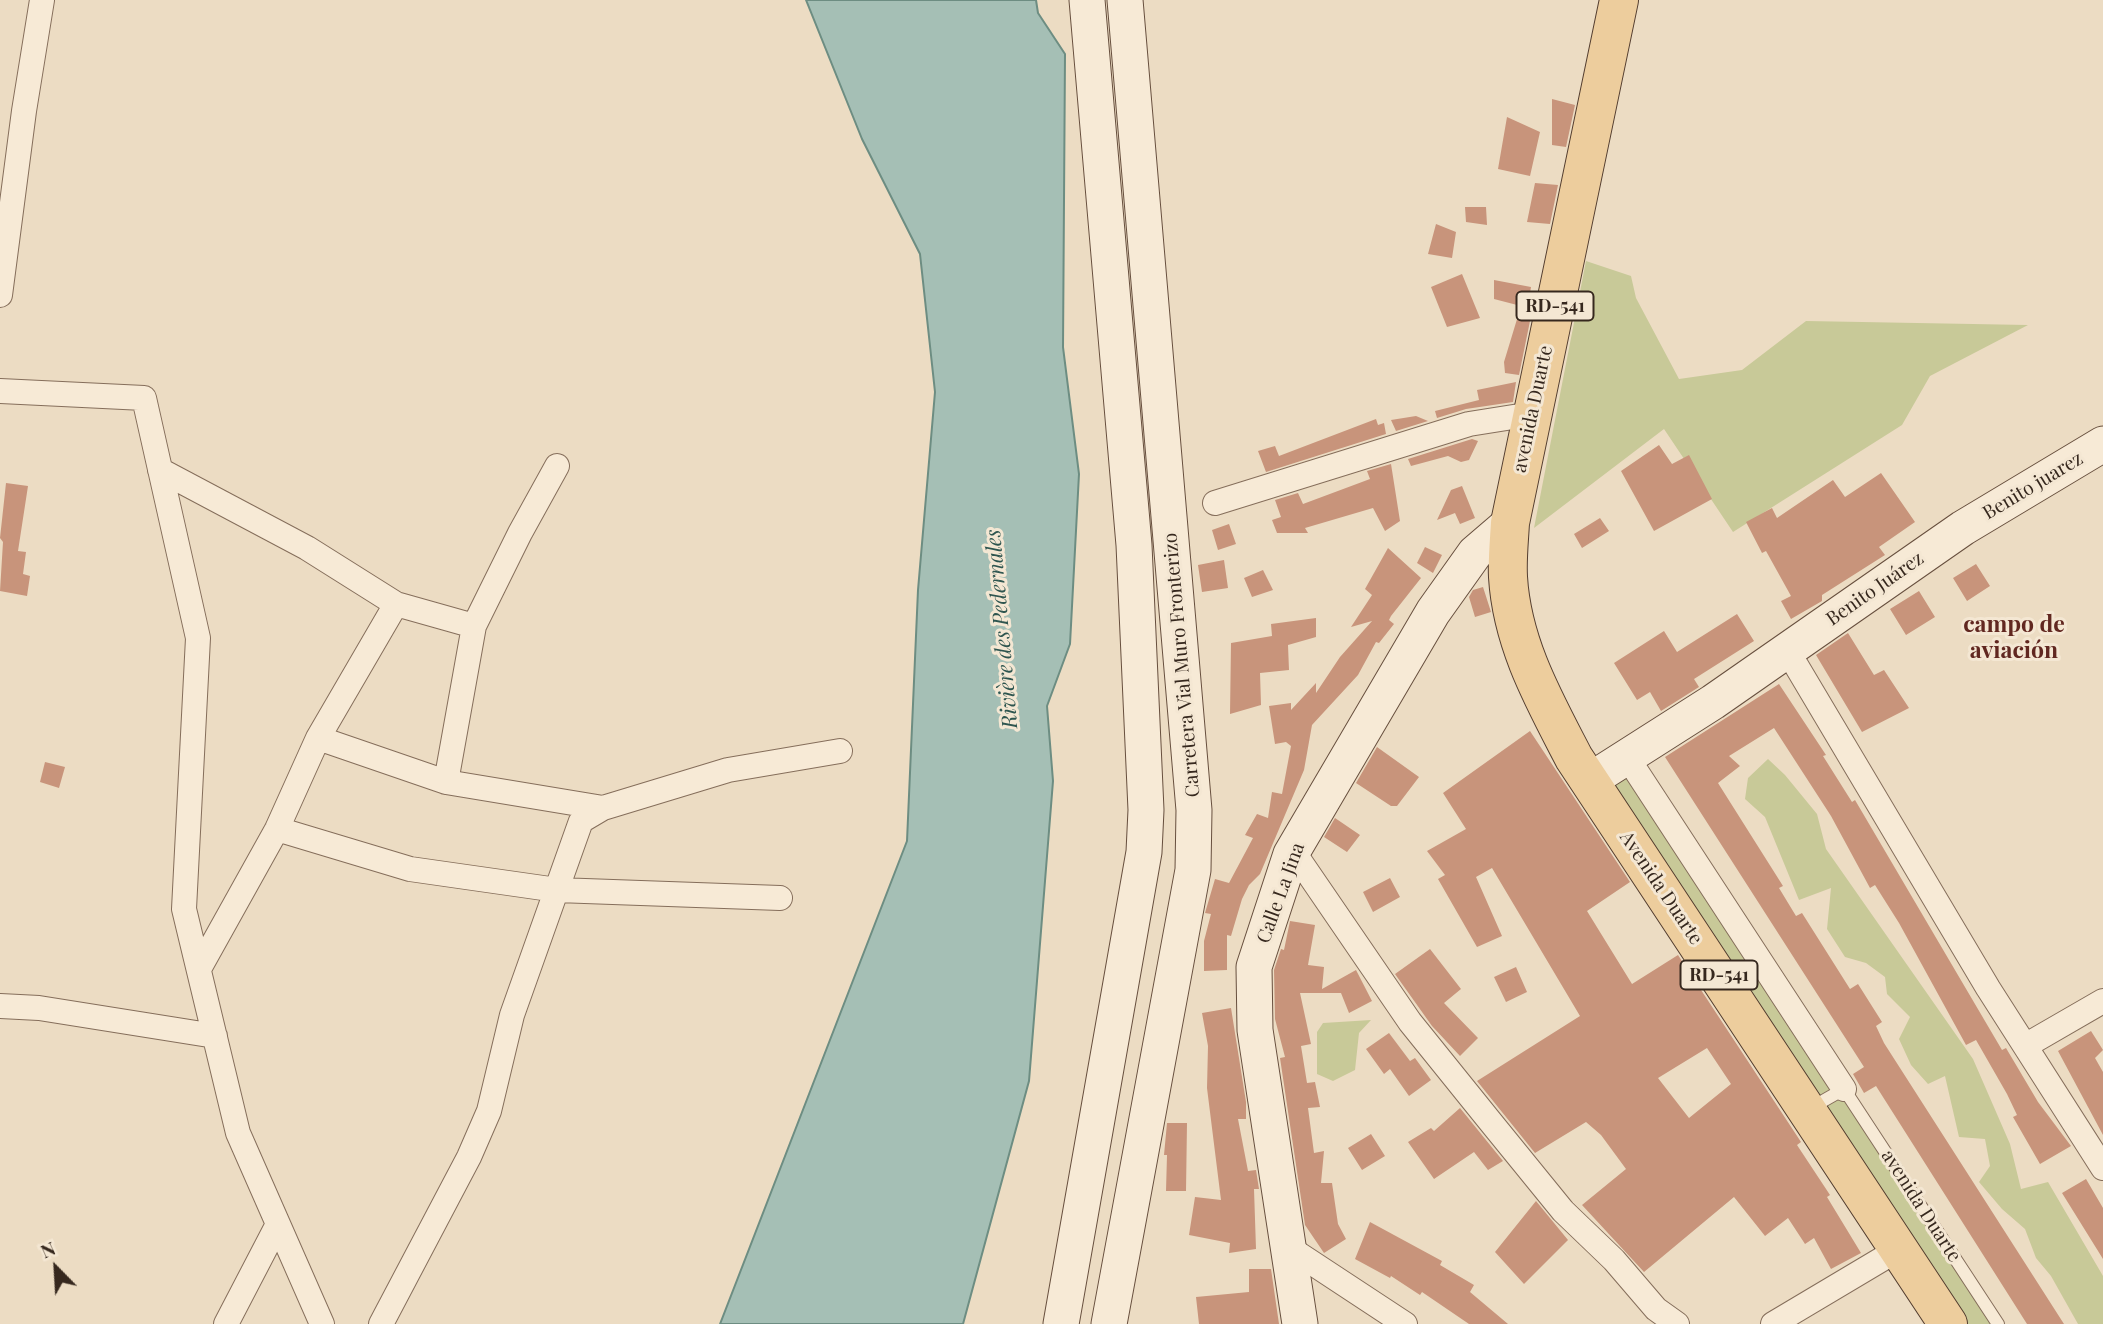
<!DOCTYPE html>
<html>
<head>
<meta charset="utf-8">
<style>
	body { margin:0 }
	#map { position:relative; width:2103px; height:1324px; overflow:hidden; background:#ecdcc3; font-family:"Playfair Display",serif }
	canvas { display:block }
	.north { position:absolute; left:21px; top:1233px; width:70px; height:70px; -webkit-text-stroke:5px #f4e7d3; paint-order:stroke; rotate:336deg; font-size:19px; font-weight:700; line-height:28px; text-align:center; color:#36281e }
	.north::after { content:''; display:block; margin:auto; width:24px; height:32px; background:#36281e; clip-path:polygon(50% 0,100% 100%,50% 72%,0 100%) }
</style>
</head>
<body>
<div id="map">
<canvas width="2103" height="1324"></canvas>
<div class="north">N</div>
</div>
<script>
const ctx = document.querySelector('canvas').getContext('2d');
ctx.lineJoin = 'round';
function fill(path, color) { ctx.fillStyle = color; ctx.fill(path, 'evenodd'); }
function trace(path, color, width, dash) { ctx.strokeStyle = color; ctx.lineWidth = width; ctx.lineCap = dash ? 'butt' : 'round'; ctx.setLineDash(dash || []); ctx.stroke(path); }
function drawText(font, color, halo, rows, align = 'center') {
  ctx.font = font + ' "Playfair Display",serif'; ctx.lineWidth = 6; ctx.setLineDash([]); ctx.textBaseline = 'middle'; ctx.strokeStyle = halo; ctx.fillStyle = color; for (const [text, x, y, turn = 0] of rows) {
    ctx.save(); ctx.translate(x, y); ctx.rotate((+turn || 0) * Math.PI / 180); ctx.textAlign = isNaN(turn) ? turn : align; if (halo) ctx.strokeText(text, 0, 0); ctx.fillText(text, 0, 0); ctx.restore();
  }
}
fill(new Path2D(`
	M 1586,261 L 1631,276 L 1636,298 L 1679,379 L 1742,370 L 1806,321 L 2028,325 L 1930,376 L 1902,425 L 1733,532 L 1664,429 L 1534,528 Z
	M 1627,757 L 1995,1324 L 1951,1324 L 1589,781 Z
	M 1768,759 L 1785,775 L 1817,814 L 1826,849 L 1973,1059 L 2010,1144 L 2021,1189 L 2048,1182 L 2103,1276 L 2103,1324 L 2078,1324 L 2051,1276 L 2036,1258 L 2025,1229 L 2002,1209 L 1979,1182 L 1990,1166 L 1985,1139 L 1959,1137 L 1945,1076 L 1928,1084 L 1911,1065 L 1899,1039 L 1910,1017 L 1887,994 L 1885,977 L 1866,963 L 1845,957 L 1827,929 L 1831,888 L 1799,900 L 1765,817 L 1745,799 L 1748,778 Z
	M 1371,1020 L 1359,1033 L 1355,1070 L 1333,1081 L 1317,1074 L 1317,1032 L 1323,1023 Z`), '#c8c998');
const water = new Path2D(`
	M 806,0 L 1036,0 L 1038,13 L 1065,54 L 1063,347 L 1079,474 L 1070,644 L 1047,706 L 1053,781 L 1029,1081 L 963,1324 L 720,1324 L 907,841 L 918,590 L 935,392 L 920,254 L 862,139 Z`);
fill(water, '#a5bfb5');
trace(water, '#6d8d82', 2);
fill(new Path2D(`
	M 1552,99 L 1575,105 L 1566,147 L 1552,145 Z
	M 1507,117 L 1540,132 L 1530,176 L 1498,169 Z
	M 1535,183 L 1558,185 L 1550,224 L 1527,222 Z
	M 1465,207 L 1486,207 L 1487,225 L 1466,222 Z
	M 1436,224 L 1456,232 L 1452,258 L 1428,254 Z
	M 1462,274 L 1480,318 L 1447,327 L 1431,287 Z
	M 1494,280 L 1531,287 L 1528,305 L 1530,321 L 1519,375 L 1505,373 L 1504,362 L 1521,306 L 1494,299 Z
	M 1516,382 L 1513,402 L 1466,409 L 1437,418 L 1435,411 L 1479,400 L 1477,390 Z
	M 1416,416 L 1428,421 L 1396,431 L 1391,420 Z
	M 1376,419 L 1378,425 L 1384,423 L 1386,434 L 1266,472 L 1258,451 L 1275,446 L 1279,456 Z
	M 1472,439 L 1478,441 L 1469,460 L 1461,462 L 1448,456 L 1411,466 L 1408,459 Z
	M 1659,445 L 1672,464 L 1689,455 L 1712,499 L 1654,531 L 1621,471 Z
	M 1391,464 L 1400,521 L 1385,531 L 1373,508 L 1305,528 L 1308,533 L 1277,533 L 1272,520 L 1281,517 L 1275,500 L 1298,493 L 1303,504 L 1370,479 L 1367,471 Z
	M 1881,473 L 1915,522 L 1879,547 L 1885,555 L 1822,595 L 1822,601 L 1791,619 L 1781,601 L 1791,596 L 1766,551 L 1762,553 L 1746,522 L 1772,508 L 1777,518 L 1833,480 L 1845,497 Z
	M 6,483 L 28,486 L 18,551 L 26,552 L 23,574 L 30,576 L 27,596 L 0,591 L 3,542 L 0,538 Z
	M 1462,486 L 1475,518 L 1460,524 L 1455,513 L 1437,520 L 1451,490 Z
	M 1600,518 L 1609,531 L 1582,548 L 1574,534 Z
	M 1229,524 L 1236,544 L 1218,550 L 1212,530 Z
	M 1425,547 L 1442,555 L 1433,573 L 1417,563 Z
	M 1388,548 L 1421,578 L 1391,616 L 1389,620 L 1394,624 L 1379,643 L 1376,642 L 1358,675 L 1312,725 L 1304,770 L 1260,874 L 1249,885 L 1242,899 L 1231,936 L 1227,935 L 1227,970 L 1204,971 L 1204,941 L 1211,914 L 1205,913 L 1215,879 L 1229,883 L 1253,838 L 1245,835 L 1257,814 L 1268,818 L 1272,792 L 1282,794 L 1291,746 L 1286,742 L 1275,744 L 1269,706 L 1291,703 L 1291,710 L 1316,683 L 1316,693 L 1340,657 L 1372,621 L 1351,627 L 1372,595 L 1365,589 Z
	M 1224,560 L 1228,588 L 1202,592 L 1198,565 Z
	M 1976,564 L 1990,586 L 1967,601 L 1953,578 Z
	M 1263,570 L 1273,590 L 1252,597 L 1244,578 Z
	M 1483,587 L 1491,612 L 1475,617 L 1469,597 L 1473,590 Z
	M 1919,591 L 1935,617 L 1906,635 L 1890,609 Z
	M 1737,614 L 1754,641 L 1694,679 L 1699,687 L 1661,711 L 1650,692 L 1637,700 L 1614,663 L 1664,631 L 1677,652 Z
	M 1316,618 L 1316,637 L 1288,645 L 1289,670 L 1260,673 L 1261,705 L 1230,714 L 1231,643 L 1272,636 L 1271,624 Z
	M 1848,633 L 1874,675 L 1884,670 L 1909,708 L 1862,732 L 1816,655 Z
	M 1779,684 L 1826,755 L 1823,756 L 1852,802 L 1855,800 L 2002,1050 L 2006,1048 L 2038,1102 L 2071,1146 L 2040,1164 L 2013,1117 L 2017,1115 L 2007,1094 L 1976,1040 L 1966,1045 L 1899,923 L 1875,885 L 1870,888 L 1831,816 L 1774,728 L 1729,756 L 1740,766 L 1718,783 L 1783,886 L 1779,888 L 1796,916 L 1802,913 L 1850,989 L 1858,984 L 1882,1022 L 1876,1026 L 1884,1043 L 2064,1324 L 2027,1324 L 1876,1086 L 1864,1093 L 1853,1074 L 1864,1067 L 1665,757 Z
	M 1530,731 L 1630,882 L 1587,911 L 1632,984 L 1678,955 L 1801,1142 L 1797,1145 L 1830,1195 L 1827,1197 L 1861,1253 L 1831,1269 L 1814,1238 L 1805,1244 L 1788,1218 L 1765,1236 L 1734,1197 L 1644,1272 L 1582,1205 L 1626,1169 L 1601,1135 L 1586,1122 L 1535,1153 L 1477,1081 L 1580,1016 L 1492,868 L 1476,877 L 1502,936 L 1477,947 L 1438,879 L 1445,875 L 1427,851 L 1466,829 L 1443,793 ZM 1707,1048 L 1731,1084 L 1689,1118 L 1658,1078 Z
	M 1377,747 L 1419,777 L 1397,806 L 1391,806 L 1356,783 Z
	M 45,762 L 65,767 L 59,788 L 40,782 Z
	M 1335,818 L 1360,835 L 1347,852 L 1324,837 Z
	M 1390,878 L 1400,897 L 1373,912 L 1363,892 Z
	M 1290,921 L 1315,925 L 1308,965 L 1324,967 L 1322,989 L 1356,970 L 1372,1001 L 1349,1013 L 1341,993 L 1300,993 L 1311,1044 L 1301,1046 L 1307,1083 L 1315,1082 L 1320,1107 L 1308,1108 L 1314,1153 L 1324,1151 L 1321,1183 L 1332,1183 L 1338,1224 L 1346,1239 L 1324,1253 L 1305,1225 L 1280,1058 L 1285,1057 L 1275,1019 L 1274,970 L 1281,949 L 1284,950 Z
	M 1430,949 L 1461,989 L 1444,1003 L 1478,1038 L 1460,1056 L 1432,1026 L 1395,974 Z
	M 1516,967 L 1527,992 L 1506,1002 L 1494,977 Z
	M 1231,1008 L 1246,1102 L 1246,1119 L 1238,1119 L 1248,1171 L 1256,1170 L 1259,1189 L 1254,1189 L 1256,1249 L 1229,1253 L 1230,1243 L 1189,1235 L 1195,1197 L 1221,1200 L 1207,1088 L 1208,1046 L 1202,1013 Z
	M 2091,1031 L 2103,1050 L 2095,1058 L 2103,1072 L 2103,1135 L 2058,1051 Z
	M 1389,1033 L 1410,1061 L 1415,1058 L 1431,1080 L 1409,1096 L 1390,1069 L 1384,1074 L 1366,1049 Z
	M 1460,1108 L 1503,1161 L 1488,1170 L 1474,1152 L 1434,1179 L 1408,1142 L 1431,1128 L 1434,1131 Z
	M 1167,1123 L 1187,1123 L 1186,1191 L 1166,1191 L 1167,1155 L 1164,1155 Z
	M 1371,1134 L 1385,1156 L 1362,1170 L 1348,1148 Z
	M 2086,1179 L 2103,1208 L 2103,1259 L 2062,1193 Z
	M 1536,1201 L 1568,1240 L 1524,1284 L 1495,1252 Z
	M 1370,1222 L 1442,1261 L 1440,1265 L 1474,1285 L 1470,1292 L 1508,1324 L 1469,1324 L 1422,1292 L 1420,1295 L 1391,1276 L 1390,1278 L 1355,1259 Z
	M 1249,1269 L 1271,1269 L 1279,1324 L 1199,1324 L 1196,1297 L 1249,1292 Z`), '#c8947b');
const lane = new Path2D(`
	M 1809,1109 L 1844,1089 L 1998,1324`);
const street = new Path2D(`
	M 0,295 L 24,111 L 42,0
	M 0,391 L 144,398 L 198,638 L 184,909 L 238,1133 L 322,1324
	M 160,470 L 307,548 L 396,604 L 474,626
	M 1215,503 L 1469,424 L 1532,414
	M 1787,650 L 1988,988 L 2103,1168
	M 318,738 L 446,782 L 603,808
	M 1627,757 L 1844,1089
	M 446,782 L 474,626 L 520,533 L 557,466
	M 277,829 L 410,869 L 557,890 L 780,898
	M 1293,851 L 1410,1022 L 1489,1120 L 1563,1211 L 1614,1260 L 1656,1309 L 1677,1324
	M 199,969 L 277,829 L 318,738 L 396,604
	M 0,1006 L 39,1008 L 215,1036
	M 2025,1046 L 2103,1001
	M 1288,1247 L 1405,1324
	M 226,1324 L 277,1226
	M 381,1324 L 469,1157 L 489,1111 L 512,1015 L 581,821 L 603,808 L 728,770 L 840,751
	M 1773,1324 L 1899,1249`);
const secondary = new Path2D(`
	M 1589,781 L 1713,702 L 1963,528 L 2103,444
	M 1061,1324 L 1144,852 L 1146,810 L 1134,545 L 1087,0
	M 1109,1324 L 1193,870 L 1194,810 L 1125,0
	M 1300,1324 L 1255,1030 L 1254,967 L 1291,854 L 1433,612 L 1475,553 L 1510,523`);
const primary = new Path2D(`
	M 1619,0 L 1510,523 C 1509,541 1507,559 1508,577 C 1512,644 1544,700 1574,758 L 1948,1324`);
trace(lane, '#856e5b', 14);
trace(street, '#856e5b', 26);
trace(secondary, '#674f3e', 37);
trace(primary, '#533d2f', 40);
trace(lane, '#f7ead6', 12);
trace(street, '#f7ead6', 24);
trace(secondary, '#f7ead6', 35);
trace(primary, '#edcd9d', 38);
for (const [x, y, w] of [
	[1555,306,77],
	[1719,975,77]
]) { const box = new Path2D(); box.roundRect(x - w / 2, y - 14.5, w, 29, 5); ctx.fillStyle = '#f4e7d3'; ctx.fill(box); trace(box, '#36281e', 2); }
drawText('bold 18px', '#36281e', null, [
	["RD-541",1555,306],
	["RD-541",1719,975]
]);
drawText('19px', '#36281e', '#f4e7d3', [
	["avenida Duarte",1533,409,-78],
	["Benito juarez",2033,486,-31],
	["Benito Juárez",1875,589,-35],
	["Carretera Vial Muro Fronterizo",1182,665,-95],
	["Avenida Duarte",1661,888,56],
	["Calle La Jina",1281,893,-70],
	["avenida Duarte",1921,1206,57]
]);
drawText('italic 21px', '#2e554f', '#f4e7d3', [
	["Rivière des Pedernales",1002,629,-95]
]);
drawText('bold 23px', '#612720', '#f4e7d3', [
	["campo de",2014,625],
	["aviación",2014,651]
]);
</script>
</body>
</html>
